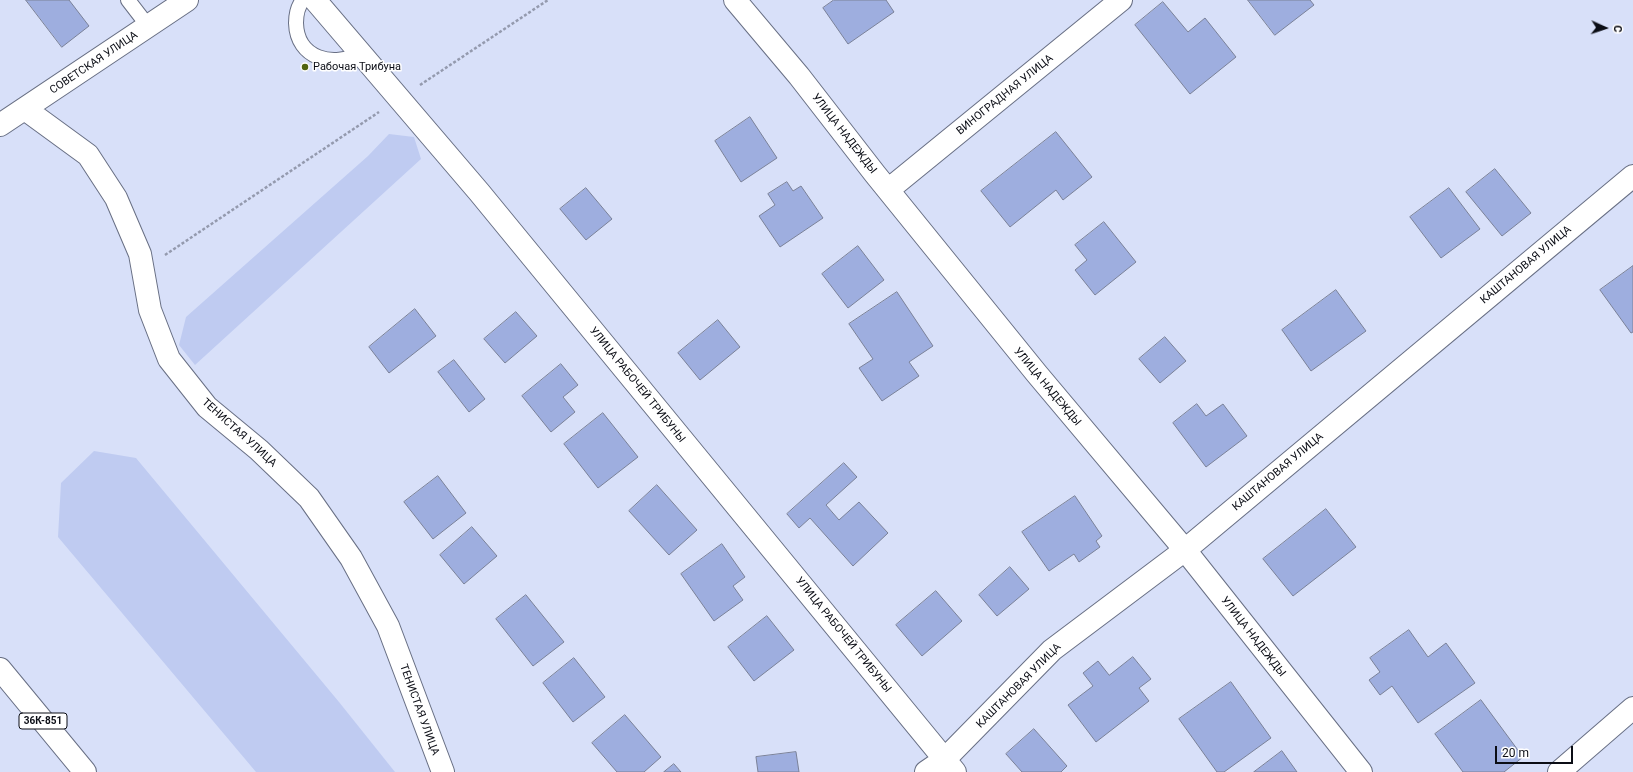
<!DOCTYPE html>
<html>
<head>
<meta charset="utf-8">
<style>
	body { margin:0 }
	#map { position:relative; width:1633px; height:772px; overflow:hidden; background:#d8e0f9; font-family:Roboto,sans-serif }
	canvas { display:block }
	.north { position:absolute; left:1585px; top:8px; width:40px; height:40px; -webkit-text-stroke:3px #fff; paint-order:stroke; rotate:93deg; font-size:11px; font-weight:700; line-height:16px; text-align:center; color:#0b0d15 }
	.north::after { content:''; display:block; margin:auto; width:14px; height:18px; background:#0b0d15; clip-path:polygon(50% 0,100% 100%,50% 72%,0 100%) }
	.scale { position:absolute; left:1495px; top:746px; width:78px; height:18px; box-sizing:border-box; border:2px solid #0b0d15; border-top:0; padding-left:5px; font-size:12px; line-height:14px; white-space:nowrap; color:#0b0d15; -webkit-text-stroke:3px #fff; paint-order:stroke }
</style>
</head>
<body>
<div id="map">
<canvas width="1633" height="772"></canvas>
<div class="north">С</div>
<div class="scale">20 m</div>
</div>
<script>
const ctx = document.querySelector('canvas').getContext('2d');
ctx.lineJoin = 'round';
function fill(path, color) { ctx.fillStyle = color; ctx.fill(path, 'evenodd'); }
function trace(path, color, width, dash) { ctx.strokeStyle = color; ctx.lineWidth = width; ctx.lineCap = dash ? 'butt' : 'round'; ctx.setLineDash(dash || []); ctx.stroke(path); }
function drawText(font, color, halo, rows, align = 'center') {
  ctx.font = font + ' Roboto,sans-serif'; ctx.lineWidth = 3; ctx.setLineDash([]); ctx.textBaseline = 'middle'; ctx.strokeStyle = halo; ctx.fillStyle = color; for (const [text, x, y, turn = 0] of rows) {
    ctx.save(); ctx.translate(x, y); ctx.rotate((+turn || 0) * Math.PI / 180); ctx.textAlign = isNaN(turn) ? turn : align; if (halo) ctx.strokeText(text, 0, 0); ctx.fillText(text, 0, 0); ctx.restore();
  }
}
fill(new Path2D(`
	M 389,134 L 414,137 L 421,159 L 195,365 L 179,345 L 186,317 L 368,156 Z
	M 94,451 L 136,458 L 339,702 L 395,772 L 256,772 L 58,537 L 61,483 Z`), '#bfcbf1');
const building = new Path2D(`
	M 26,0 L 69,0 L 89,26 L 62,47 Z
	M 834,0 L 886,0 L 894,12 L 848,44 L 823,8 Z
	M 1248,0 L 1310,0 L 1314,5 L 1275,35 Z
	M 1163,2 L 1188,32 L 1205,18 L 1236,57 L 1190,94 L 1135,25 Z
	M 750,117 L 777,158 L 741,182 L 715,141 Z
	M 1056,132 L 1092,177 L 1063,200 L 1056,190 L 1010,227 L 981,191 Z
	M 1495,169 L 1531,213 L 1502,236 L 1466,192 Z
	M 787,182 L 793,191 L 801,186 L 823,218 L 780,247 L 759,216 L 775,205 L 768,194 Z
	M 586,188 L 612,219 L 586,240 L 560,209 Z
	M 1449,188 L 1480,229 L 1441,258 L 1410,217 Z
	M 1104,222 L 1136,262 L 1095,295 L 1075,270 L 1087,260 L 1075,245 Z
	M 858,246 L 884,280 L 848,308 L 822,274 Z
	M 1633,266 L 1633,332 L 1631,333 L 1600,290 Z
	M 1336,290 L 1366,331 L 1311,371 L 1282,330 Z
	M 897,292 L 933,346 L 909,362 L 919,376 L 882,401 L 859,368 L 873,359 L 849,324 Z
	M 415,309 L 436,336 L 389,373 L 369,347 Z
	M 516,312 L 537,336 L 505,363 L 484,339 Z
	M 718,320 L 740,347 L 700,380 L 678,353 Z
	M 1165,337 L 1186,361 L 1160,383 L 1139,359 Z
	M 454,360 L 485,399 L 469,412 L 438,372 Z
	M 561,364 L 578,385 L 563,397 L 575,412 L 551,432 L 522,396 Z
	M 1197,404 L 1206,416 L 1223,404 L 1247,436 L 1206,467 L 1173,423 Z
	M 603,413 L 638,457 L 598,488 L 564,444 Z
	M 844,463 L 857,477 L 826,505 L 839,520 L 859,502 L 888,533 L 853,566 L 810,518 L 799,528 L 787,514 Z
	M 438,476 L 466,513 L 433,539 L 404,502 Z
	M 657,485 L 697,530 L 669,555 L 629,511 Z
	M 1075,496 L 1102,536 L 1096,541 L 1100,547 L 1079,562 L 1074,554 L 1049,571 L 1022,532 Z
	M 1326,509 L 1356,547 L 1293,596 L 1263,559 Z
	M 472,527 L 497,556 L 464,584 L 440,555 Z
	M 722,544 L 745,577 L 733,586 L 743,600 L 714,621 L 681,574 Z
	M 1010,567 L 1029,589 L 997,616 L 979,595 Z
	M 936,591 L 962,621 L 922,656 L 896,625 Z
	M 526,595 L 564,642 L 533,666 L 496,619 Z
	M 767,616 L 794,650 L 754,681 L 728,647 Z
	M 1409,630 L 1428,657 L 1446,643 L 1475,683 L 1418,723 L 1392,686 L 1380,695 L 1369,680 L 1380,672 L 1370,658 Z
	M 1133,657 L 1151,679 L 1139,688 L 1149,701 L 1096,742 L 1068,705 L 1093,686 L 1083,673 L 1098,661 L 1109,675 Z
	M 574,658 L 605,697 L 573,722 L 543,683 Z
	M 1231,682 L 1271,738 L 1224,772 L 1217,772 L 1179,719 Z
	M 1481,700 L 1523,757 L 1504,772 L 1463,772 L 1435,734 Z
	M 625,715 L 661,757 L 644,772 L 617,772 L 592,743 Z
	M 1034,729 L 1067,766 L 1061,772 L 1022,772 L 1006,754 Z
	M 1282,751 L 1297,772 L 1254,772 Z
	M 796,752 L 799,772 L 758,772 L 756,757 Z
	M 674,764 L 681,772 L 664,772 Z`);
fill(building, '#9eaedf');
trace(building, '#7a8198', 1);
const lane = new Path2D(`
	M 128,0 L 148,26
	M 303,0 C 298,6 296,15 296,23 C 297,59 333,68 361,53`);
const street = new Path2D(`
	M 315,0 L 479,192 L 955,772
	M 735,0 L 799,76 L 875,174 L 1037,374 L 1185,550 L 1361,772
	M 25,109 L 88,155 L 116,198 L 140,254 L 150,310 L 169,359 L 207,407 L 259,450 L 309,498 L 351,558 L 388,626 L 443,772
	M 0,125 L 187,0
	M 888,190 L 1121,0
	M 926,772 L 945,759 L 1052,650 L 1185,550 L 1633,176
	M 1559,772 L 1633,708`);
const primary = new Path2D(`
	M 0,669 L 85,772`);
trace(lane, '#686f84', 16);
trace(street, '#686f84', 24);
trace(primary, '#686f84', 24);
trace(new Path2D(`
	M 420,85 L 548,0
	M 165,255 L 379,112`), '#949aae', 2.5, [3, 2]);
trace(lane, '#fff', 14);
trace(street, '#fff', 22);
trace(primary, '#fff', 22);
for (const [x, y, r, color] of [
	[305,67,4,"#516511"]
]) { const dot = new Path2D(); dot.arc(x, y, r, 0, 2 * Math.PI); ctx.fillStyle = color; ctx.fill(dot); trace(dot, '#fff', 1.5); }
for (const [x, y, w] of [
	[43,721,48]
]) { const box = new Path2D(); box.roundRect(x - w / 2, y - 8, w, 16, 3); ctx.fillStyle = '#fff'; ctx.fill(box); trace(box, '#0b0d15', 1); }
drawText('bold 10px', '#0b0d15', null, [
	["36К-851",43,721]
]);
drawText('11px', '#0b0d15', '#fff', [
	["СОВЕТСКАЯ УЛИЦА",94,63,-34],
	["ВИНОГРАДНАЯ УЛИЦА",1005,95,-39],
	["УЛИЦА НАДЕЖДЫ",844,134,52],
	["КАШТАНОВАЯ УЛИЦА",1526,265,-40],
	["УЛИЦА РАБОЧЕЙ ТРИБУНЫ",637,385,51],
	["УЛИЦА НАДЕЖДЫ",1047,387,50],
	["ТЕНИСТАЯ УЛИЦА",239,433,42],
	["КАШТАНОВАЯ УЛИЦА",1278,472,-40],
	["УЛИЦА РАБОЧЕЙ ТРИБУНЫ",843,635,51],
	["УЛИЦА НАДЕЖДЫ",1253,637,52],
	["КАШТАНОВАЯ УЛИЦА",1019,686,-45],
	["ТЕНИСТАЯ УЛИЦА",419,710,70]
]);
drawText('11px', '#0b0d15', '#fff', [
	["Рабочая Трибуна",313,67]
], 'left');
</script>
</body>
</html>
